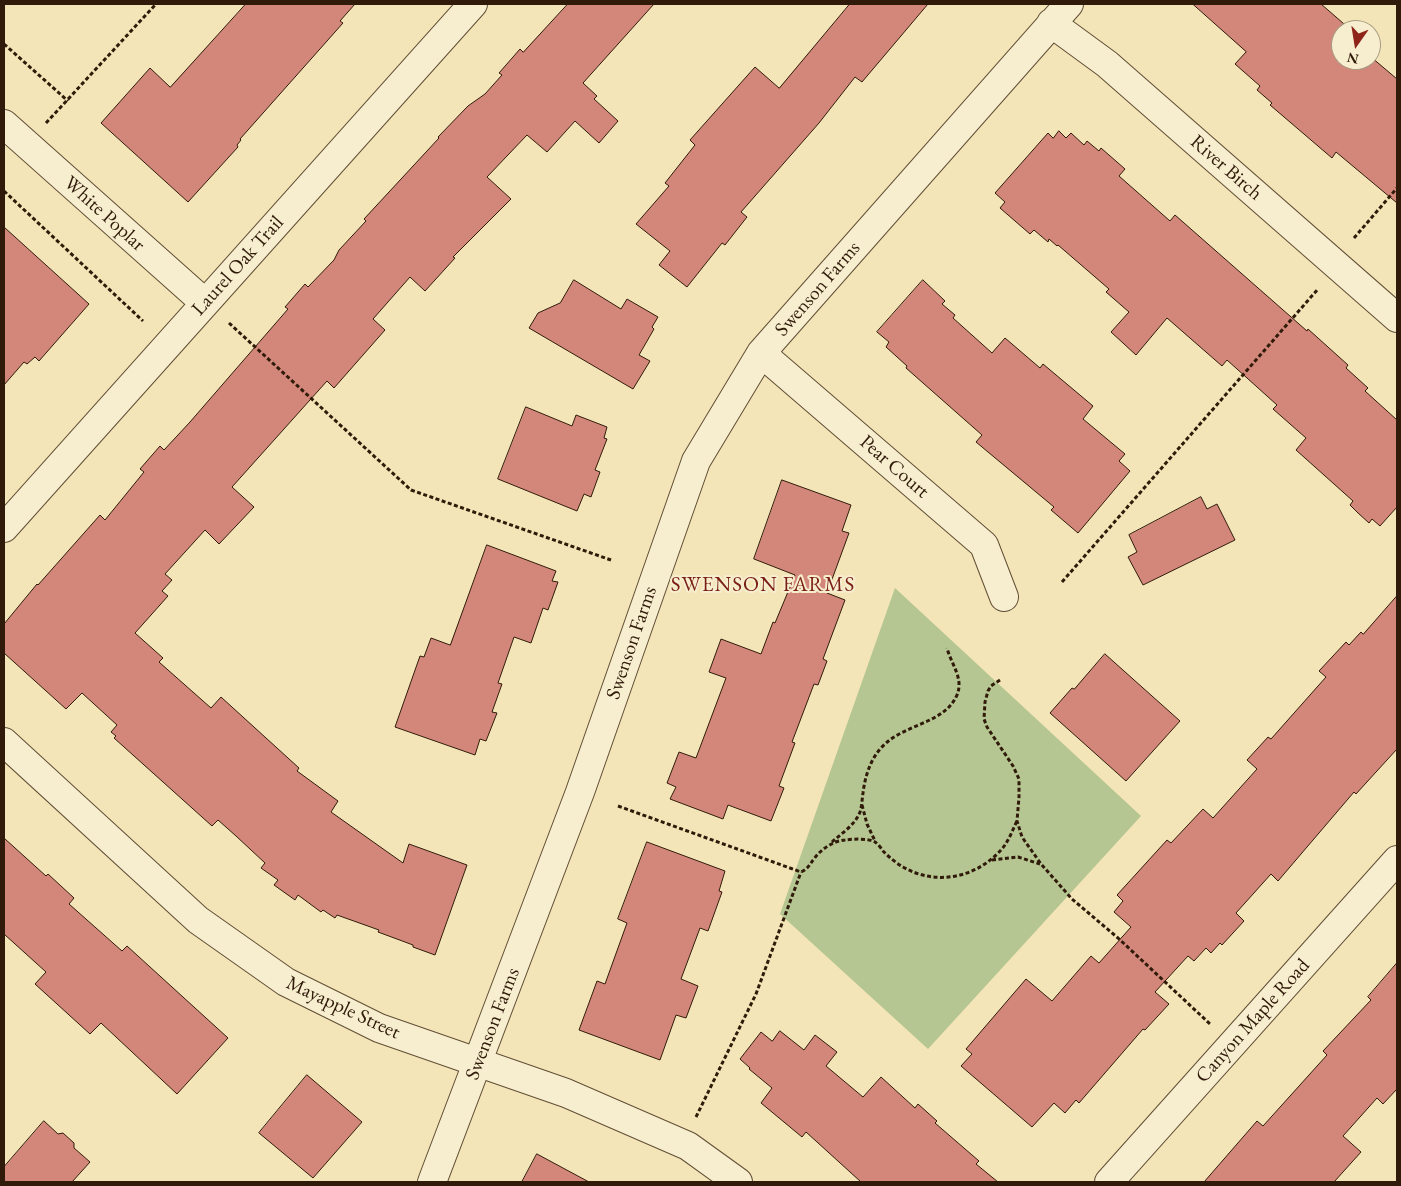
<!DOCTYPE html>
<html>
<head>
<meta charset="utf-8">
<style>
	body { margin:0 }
	#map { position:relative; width:1401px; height:1186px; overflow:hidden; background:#f3e5b7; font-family:"EB Garamond",serif }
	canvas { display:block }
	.frame { position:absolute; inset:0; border:5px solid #301b0a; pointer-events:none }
	.north { position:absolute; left:1331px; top:20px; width:50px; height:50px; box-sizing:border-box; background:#f7eed0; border:1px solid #a79a81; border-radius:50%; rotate:193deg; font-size:14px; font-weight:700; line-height:20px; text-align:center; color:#301b0a }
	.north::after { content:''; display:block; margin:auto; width:18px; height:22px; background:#8f2418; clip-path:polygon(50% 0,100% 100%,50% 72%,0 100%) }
</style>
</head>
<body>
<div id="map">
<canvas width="1401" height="1186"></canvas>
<div class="frame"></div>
<div class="north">N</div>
</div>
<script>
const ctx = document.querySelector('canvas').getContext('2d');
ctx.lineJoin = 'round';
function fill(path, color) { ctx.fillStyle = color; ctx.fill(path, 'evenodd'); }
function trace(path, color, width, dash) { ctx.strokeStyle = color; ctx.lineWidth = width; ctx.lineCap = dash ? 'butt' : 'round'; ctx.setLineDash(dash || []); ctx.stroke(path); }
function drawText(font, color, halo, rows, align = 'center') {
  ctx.font = font + ' "EB Garamond",serif'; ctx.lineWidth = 4; ctx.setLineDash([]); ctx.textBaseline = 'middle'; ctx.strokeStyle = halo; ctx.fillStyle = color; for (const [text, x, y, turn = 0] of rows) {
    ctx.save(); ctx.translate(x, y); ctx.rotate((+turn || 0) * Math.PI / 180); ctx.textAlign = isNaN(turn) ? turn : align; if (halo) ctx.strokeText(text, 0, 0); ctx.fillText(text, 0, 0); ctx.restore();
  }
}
fill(new Path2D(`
	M 895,588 L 1141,816 L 928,1049 L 780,914 Z`), '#b6c692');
const building = new Path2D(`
	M 246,4 L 355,4 L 340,21 L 343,23 L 240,139 L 241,140 L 237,145 L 238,147 L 188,202 L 101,123 L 150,68 L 170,87 Z
	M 568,4 L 654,4 L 583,83 L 597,96 L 594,99 L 618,121 L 599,143 L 575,121 L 547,152 L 527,135 L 487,177 L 511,199 L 453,257 L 455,258 L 425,291 L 410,277 L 373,319 L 385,330 L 334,388 L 327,381 L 232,487 L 254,507 L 219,544 L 205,530 L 165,574 L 172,580 L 162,591 L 168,596 L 135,633 L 163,658 L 159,662 L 211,708 L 221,697 L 299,768 L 297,771 L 338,801 L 331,812 L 403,863 L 409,844 L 467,865 L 435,955 L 413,947 L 413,945 L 378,932 L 379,930 L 337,915 L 335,918 L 323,910 L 321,912 L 298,895 L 295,900 L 274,885 L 278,880 L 261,868 L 265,863 L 236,836 L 218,820 L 212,826 L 114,738 L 116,736 L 111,732 L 117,725 L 82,693 L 66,709 L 4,653 L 4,624 L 37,584 L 38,585 L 100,515 L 105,520 L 144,472 L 140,469 L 160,446 L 164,450 L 190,422 L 288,309 L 285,307 L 305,284 L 308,287 L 334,260 L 339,250 L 366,221 L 364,219 L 439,138 L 438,137 L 468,106 L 485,94 L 502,75 L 499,73 L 520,49 L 523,52 Z
	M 850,4 L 928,4 L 862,82 L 855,77 L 819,123 L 741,212 L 747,217 L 725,245 L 722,243 L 687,287 L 659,265 L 670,251 L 636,224 L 669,186 L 665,183 L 695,145 L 690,140 L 755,67 L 779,88 Z
	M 1193,4 L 1321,4 L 1351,30 L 1338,30 L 1341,32 L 1341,60 L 1371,60 L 1371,57 L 1397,79 L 1397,203 L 1336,152 L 1332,158 L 1270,105 L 1272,103 L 1257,90 L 1260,86 L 1235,64 L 1246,52 Z
	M 1059,131 L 1066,138 L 1071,133 L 1084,145 L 1087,141 L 1099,151 L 1101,148 L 1125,169 L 1119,176 L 1170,221 L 1175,215 L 1307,331 L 1308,329 L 1348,365 L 1346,368 L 1368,388 L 1365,391 L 1397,420 L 1397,507 L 1380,526 L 1372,519 L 1369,523 L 1358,513 L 1350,505 L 1353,501 L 1296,450 L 1306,438 L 1273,409 L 1277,405 L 1227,360 L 1222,366 L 1167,318 L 1136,355 L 1111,332 L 1129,312 L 1106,292 L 1109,289 L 1058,245 L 1057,246 L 1049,239 L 1048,242 L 1034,230 L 1030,234 L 1000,208 L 1005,202 L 995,193 L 1048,133 L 1053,138 Z
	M 4,227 L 89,304 L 39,361 L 35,357 L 27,364 L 24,362 L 4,385 Z
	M 574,280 L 621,309 L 627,299 L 658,317 L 652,327 L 654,329 L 639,355 L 650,361 L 633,389 L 529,328 L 538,313 L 560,303 Z
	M 923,280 L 945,301 L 942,304 L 955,315 L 953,318 L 992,353 L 1005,338 L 1040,368 L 1043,364 L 1093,406 L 1083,419 L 1125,454 L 1119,461 L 1130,471 L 1078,533 L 1051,510 L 1054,507 L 976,442 L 982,435 L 906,368 L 907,366 L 886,347 L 889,342 L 877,332 Z
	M 526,407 L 572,426 L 576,415 L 607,427 L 604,438 L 607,439 L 595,470 L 600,472 L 591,497 L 584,494 L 577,511 L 498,479 Z
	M 782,480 L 851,505 L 842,531 L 849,533 L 827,593 L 845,600 L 823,659 L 827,661 L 818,685 L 814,684 L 792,742 L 795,743 L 779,786 L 784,788 L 771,821 L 728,805 L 723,819 L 670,799 L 676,787 L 667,783 L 679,752 L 696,758 L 726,678 L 709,672 L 721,639 L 761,654 L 773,622 L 775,623 L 795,575 L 754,559 Z
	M 1201,497 L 1207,509 L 1217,504 L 1235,540 L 1143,585 L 1128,557 L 1137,552 L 1129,535 Z
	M 487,545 L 556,571 L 552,581 L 558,582 L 548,610 L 543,608 L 531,643 L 514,637 L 498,683 L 502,684 L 492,712 L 497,713 L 486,741 L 480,739 L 475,755 L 395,727 L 420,656 L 424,657 L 431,638 L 450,645 Z
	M 1397,596 L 1397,749 L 1356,794 L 1354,792 L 1278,881 L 1271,874 L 1236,913 L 1244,921 L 1222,945 L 1220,943 L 1211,953 L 1206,948 L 1194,961 L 1188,956 L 1155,992 L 1169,1004 L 1145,1030 L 1143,1029 L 1079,1103 L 1076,1100 L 1065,1113 L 1054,1103 L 1032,1127 L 961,1066 L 972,1054 L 966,1049 L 1026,979 L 1052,1001 L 1091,956 L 1099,963 L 1131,927 L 1114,912 L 1123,901 L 1117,895 L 1167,840 L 1171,843 L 1203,809 L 1213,818 L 1257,769 L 1247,760 L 1268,737 L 1271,739 L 1326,677 L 1319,671 L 1346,642 L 1349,645 L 1361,632 L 1363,634 Z
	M 1105,654 L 1180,721 L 1126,781 L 1050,713 L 1072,688 L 1074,689 Z
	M 4,838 L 46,876 L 48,874 L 74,898 L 69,904 L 122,951 L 127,946 L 228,1038 L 177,1094 L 101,1023 L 90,1034 L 35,984 L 46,972 L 4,934 Z
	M 647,842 L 725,871 L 719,891 L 722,892 L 708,931 L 700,928 L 681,979 L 698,986 L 686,1018 L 676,1015 L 660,1060 L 579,1030 L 597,981 L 605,984 L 627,923 L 618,919 Z
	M 1397,963 L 1397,1089 L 1383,1104 L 1377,1098 L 1343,1136 L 1361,1152 L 1334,1182 L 1204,1182 L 1257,1121 L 1263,1126 L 1327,1055 L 1323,1051 L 1371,1000 L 1368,997 Z
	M 780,1031 L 804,1050 L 815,1035 L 837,1052 L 826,1066 L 863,1097 L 881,1077 L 915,1108 L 918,1104 L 937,1121 L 935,1123 L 979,1161 L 976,1164 L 998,1182 L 861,1182 L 806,1132 L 802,1137 L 761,1103 L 772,1088 L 749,1069 L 750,1068 L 740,1059 L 761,1032 L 772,1041 Z
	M 307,1075 L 362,1122 L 313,1178 L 259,1133 Z
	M 44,1121 L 58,1134 L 63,1133 L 74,1143 L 74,1148 L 90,1162 L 72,1182 L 4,1182 L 4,1167 Z
	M 537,1154 L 589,1182 L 522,1182 Z`);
fill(building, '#d3877b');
trace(building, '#301b0a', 1);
const minor = new Path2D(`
	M 1051,23 L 1107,64 L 1397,318
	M 4,124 L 205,303
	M 761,353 L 984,545 L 1004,597
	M 4,528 L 473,4
	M 4,742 L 198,920 L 286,982 L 379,1028 L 566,1093 L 688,1146 L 738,1182
	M 432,1182 L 580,792 L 696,461 L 761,353 L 1069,4
	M 1109,1182 L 1397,860`);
trace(minor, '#614e35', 30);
trace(new Path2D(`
	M 4,44 L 68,101
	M 46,123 L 156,4
	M 4,191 L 143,321
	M 1354,238 L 1397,188
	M 229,323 L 411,490 L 611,560
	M 1062,582 L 1318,289
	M 1000,680 L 991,686 L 988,691 L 985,702 L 984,719 L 987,727 L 1013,766 L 1019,779 L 1019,797 L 1017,821 L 1022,837 L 1041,864 L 1072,899 L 1118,938 L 1210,1024
	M 862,805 L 867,824 L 875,841
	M 618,806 L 801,872 C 809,868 809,865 814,859 C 821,849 833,841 845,840 C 853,839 868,838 875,842 C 878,844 881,848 883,851 C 889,857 896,863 903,867 C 936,886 975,878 1000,851 C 1008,843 1012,831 1017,821
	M 832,842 C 842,833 855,825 860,812 C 862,806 862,799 863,793 C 865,777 870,760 881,748 C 903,723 944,725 957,695 C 964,678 951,664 947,648
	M 992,860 L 1018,857 L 1040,864
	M 696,1117 L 756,994 L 801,872`), '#301b0a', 3, [4, 2.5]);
trace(minor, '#f7eed0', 28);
drawText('20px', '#301b0a', '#f7eed0', [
	["River Birch",1226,168,41],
	["White Poplar",104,214,42],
	["Laurel Oak Trail",238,266,-48],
	["Swenson Farms",818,289,-49],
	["Pear Court",894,467,41],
	["Swenson Farms",632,643,-71],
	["Mayapple Street",343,1008,25],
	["Canyon Maple Road",1253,1021,-48],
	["Swenson Farms",493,1024,-69]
]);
ctx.letterSpacing = '1px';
drawText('21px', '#7a1f14', '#f7eed0', [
	["SWENSON FARMS",763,585]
]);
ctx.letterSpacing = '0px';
</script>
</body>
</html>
